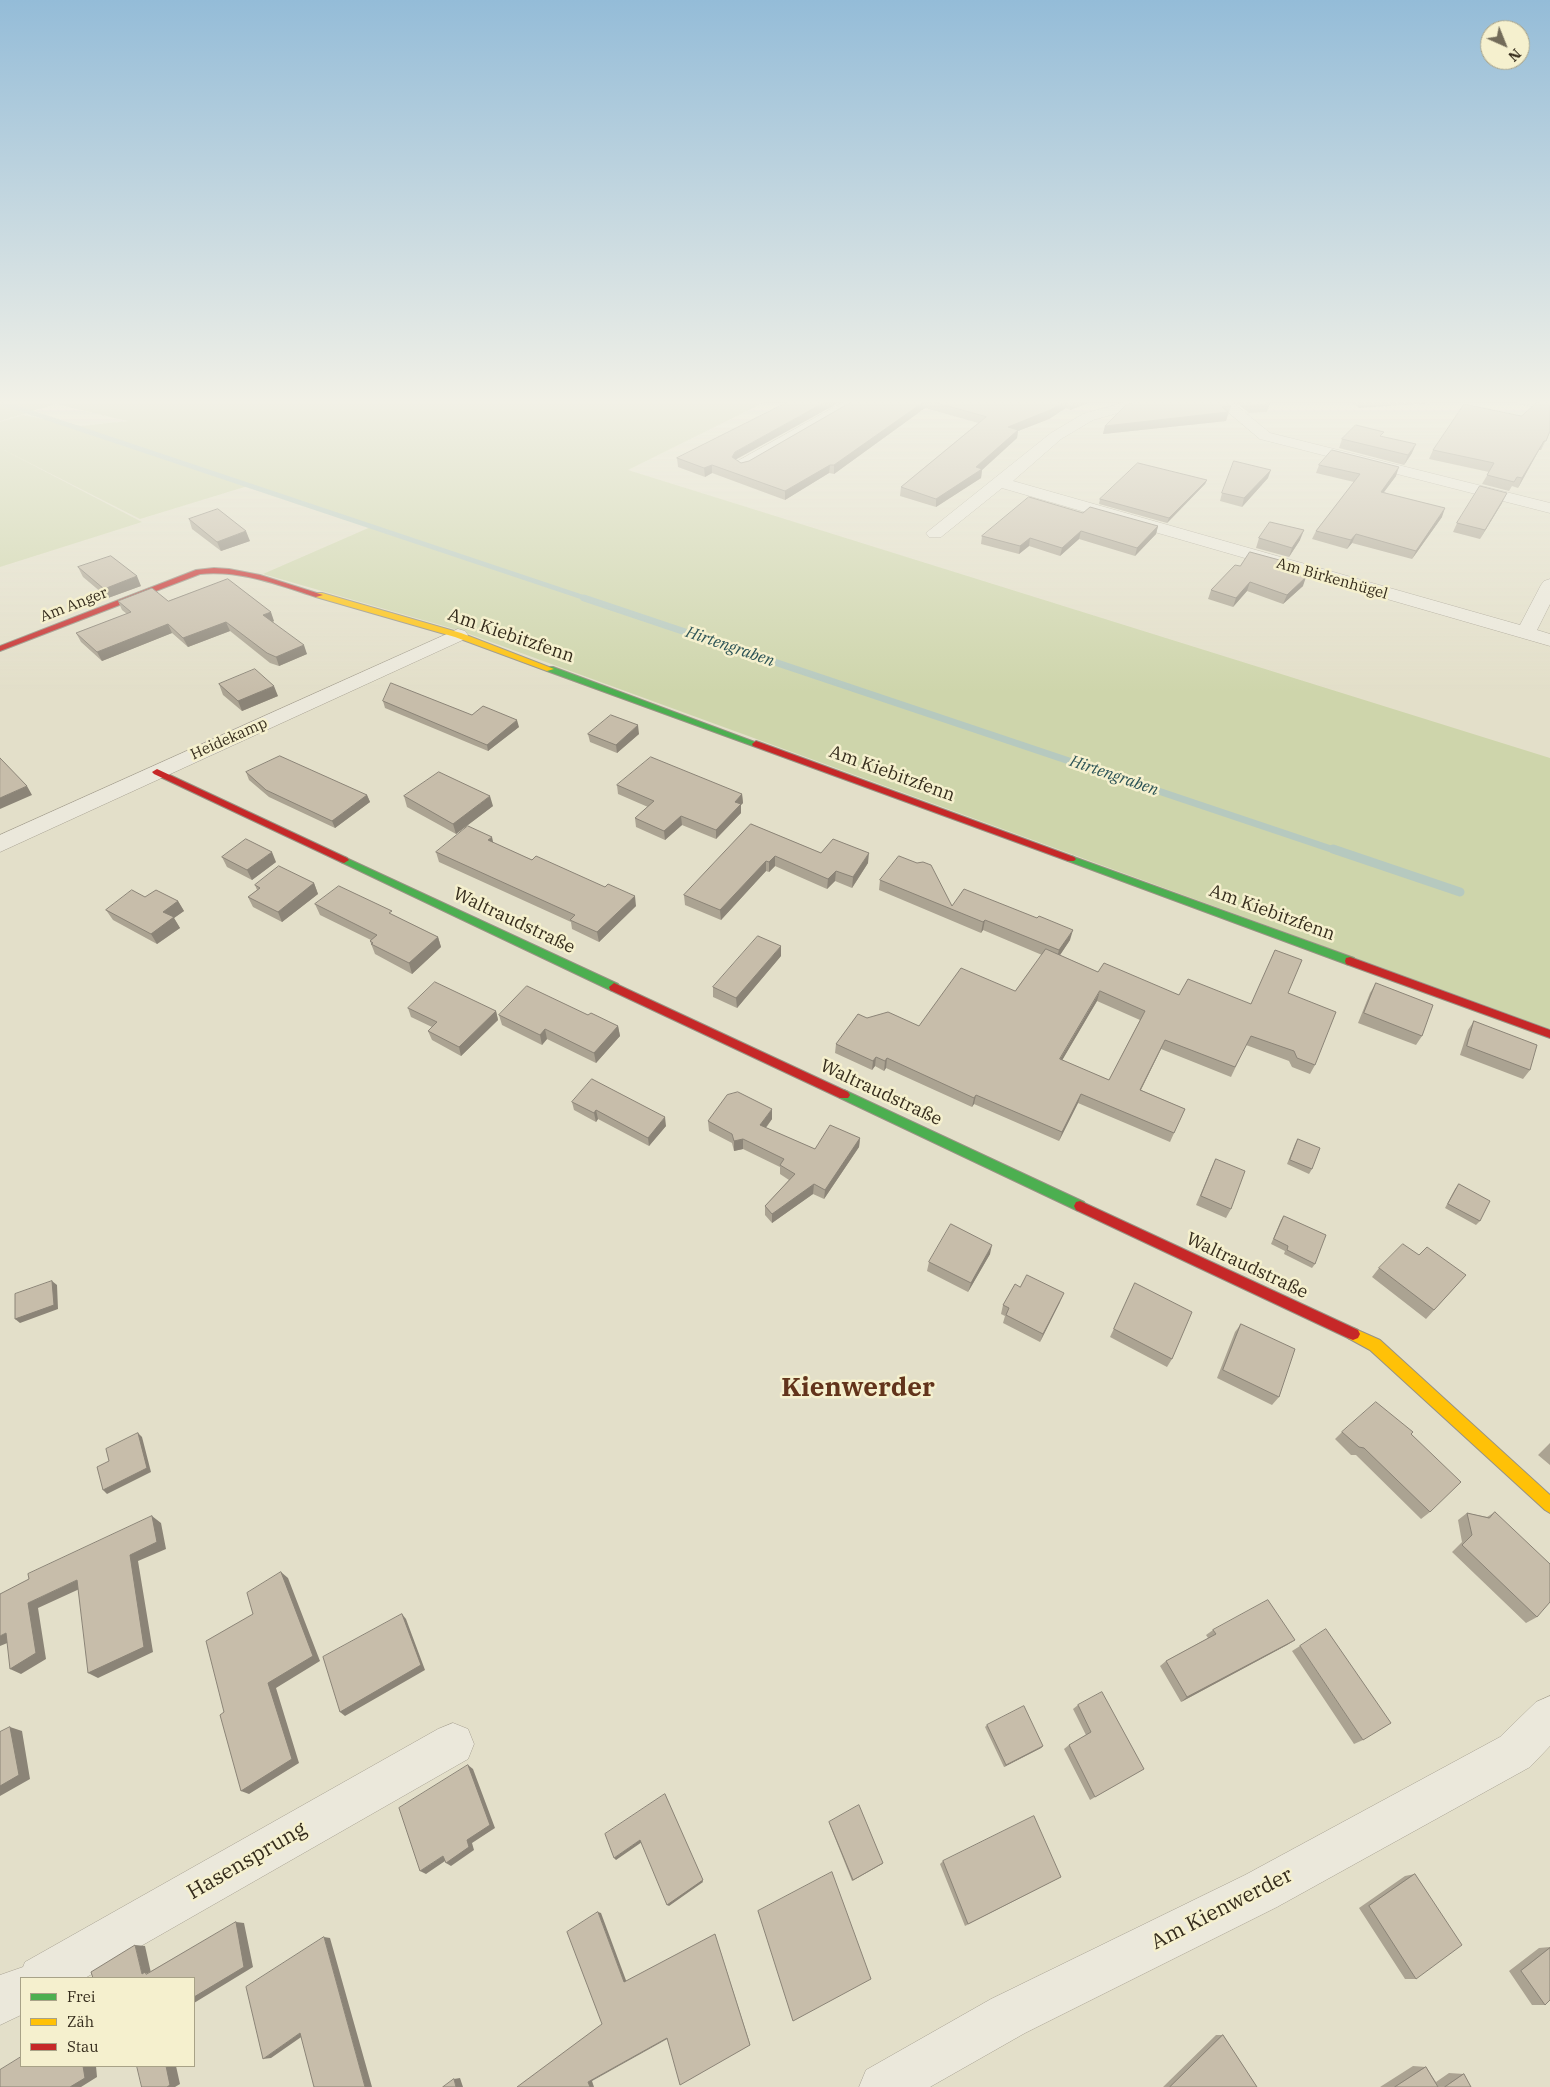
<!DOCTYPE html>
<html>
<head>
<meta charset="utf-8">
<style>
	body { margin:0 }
	#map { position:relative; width:1550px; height:2087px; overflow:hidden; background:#e3dfc9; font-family:"IBM Plex Serif",serif }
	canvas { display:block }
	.legend { position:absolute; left:20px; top:1977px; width:175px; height:90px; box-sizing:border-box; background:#f5f0ce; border:1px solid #a8a287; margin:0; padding:6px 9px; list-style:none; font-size:15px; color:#352c1c }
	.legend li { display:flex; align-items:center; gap:10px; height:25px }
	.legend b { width:25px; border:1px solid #a8a287 }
	.north { position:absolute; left:1480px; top:20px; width:50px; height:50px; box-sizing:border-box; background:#f5f0ce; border:1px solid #a8a287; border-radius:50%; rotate:136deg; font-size:14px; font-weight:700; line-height:20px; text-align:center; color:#352c1c }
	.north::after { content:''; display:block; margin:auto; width:18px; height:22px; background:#726b59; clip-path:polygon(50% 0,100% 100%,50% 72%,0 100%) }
</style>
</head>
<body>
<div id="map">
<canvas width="1550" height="2087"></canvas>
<ul class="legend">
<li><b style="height:6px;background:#4caf50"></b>Frei</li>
<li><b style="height:6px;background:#ffc107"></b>Zäh</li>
<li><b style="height:6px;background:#c62828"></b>Stau</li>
</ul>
<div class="north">N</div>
</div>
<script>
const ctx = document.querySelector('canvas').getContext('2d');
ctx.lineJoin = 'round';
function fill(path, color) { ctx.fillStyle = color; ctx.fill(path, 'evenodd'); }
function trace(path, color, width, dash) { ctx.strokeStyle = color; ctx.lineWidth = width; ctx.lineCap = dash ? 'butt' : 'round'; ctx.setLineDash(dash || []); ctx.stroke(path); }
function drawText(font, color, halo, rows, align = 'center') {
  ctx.font = font + ' "IBM Plex Serif",serif'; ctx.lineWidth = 5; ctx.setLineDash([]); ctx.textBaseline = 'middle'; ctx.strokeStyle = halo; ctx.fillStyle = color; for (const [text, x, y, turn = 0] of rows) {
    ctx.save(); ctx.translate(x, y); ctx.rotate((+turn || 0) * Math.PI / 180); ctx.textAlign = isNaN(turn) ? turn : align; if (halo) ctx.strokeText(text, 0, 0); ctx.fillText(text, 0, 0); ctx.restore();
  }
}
fill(new Path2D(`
	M 0,401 L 767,401 L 628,470 L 1550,758 L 1550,1029 L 461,631 L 263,574 L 373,526 L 251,485 L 140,519 L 2,449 L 142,522 L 0,567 L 0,422 L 23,415 L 81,426 L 127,421 L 56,404 L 0,421 Z`), '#ced5ab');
trace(new Path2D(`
	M 0,402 L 588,599`), '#b6c9bf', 5);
trace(new Path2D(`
	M 584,598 L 1337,851`), '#b6c9bf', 7);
trace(new Path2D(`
	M 1333,849 L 1460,892`), '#b6c9bf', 9);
const street = new Path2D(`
	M 845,401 L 862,401 L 748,468 L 742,470 L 734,465 L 736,462 Z
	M 1129,401 L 1151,401 L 1149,404 L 1093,420 L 1061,439 L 1013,481 L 1520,625 L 1541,585 L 1544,581 L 1550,579 L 1550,604 L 1537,630 L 1550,634 L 1550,646 L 1002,488 L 941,537 L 929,537 L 926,533 L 1051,433 L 1083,414 Z
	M 1215,401 L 1231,401 L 1270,433 L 1550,503 L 1550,513 L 1260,439 Z
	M 1517,401 L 1550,402 L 1550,410 L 1519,404 Z
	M 458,629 L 465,631 L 468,635 L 465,639 L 0,852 L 0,835 Z
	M 1550,1696 L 1550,1746 L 1530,1767 L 1277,1907 L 1025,2033 L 930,2087 L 859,2087 L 866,2070 L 991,1999 L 1245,1875 L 1500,1737 L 1536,1702 Z
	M 453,1723 L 468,1729 L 474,1744 L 468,1759 L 85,1978 L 21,1978 L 21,2015 L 0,2025 L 0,1975 L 23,1967 L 25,1962 L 438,1729 Z`);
const fast = new Path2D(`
	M 547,667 L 553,667 L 760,744 L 759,746 L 753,746 L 547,671 Z
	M 1071,856 L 1354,958 L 1355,961 L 1350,965 L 1346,964 L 1068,861 L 1066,859 Z
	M 344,857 L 618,984 L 619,987 L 614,991 L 610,990 L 341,862 L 339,860 L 341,858 Z
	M 844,1090 L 1084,1202 L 1086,1206 L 1084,1210 L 1080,1211 L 1076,1210 L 840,1098 L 838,1095 L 840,1092 Z`);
const slow = new Path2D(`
	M 316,593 L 322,593 L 461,633 L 554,669 L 547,671 L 455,637 L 316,597 Z
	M 1353,1328 L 1380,1340 L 1550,1495 L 1550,1513 L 1545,1510 L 1370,1350 L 1348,1338 L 1346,1334 L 1348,1330 Z`);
const jam = new Path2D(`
	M 214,568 L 229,569 L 260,575 L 323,595 L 316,597 C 278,585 241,570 200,574 L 0,651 L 0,646 L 196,570 Z
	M 756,741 L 1074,857 L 1076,859 L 1074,861 L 1068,861 L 753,746 L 752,744 Z
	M 157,769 L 347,858 L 349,860 L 344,863 L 341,862 L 154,774 L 152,772 Z
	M 1350,957 L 1550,1030 L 1550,1038 L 1346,964 L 1345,961 L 1346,958 Z
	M 614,983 L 848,1092 L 850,1095 L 848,1098 L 840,1098 L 610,990 L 609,987 Z
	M 1080,1201 L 1358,1330 L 1360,1334 L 1358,1338 L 1353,1340 L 1348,1338 L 1076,1210 L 1074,1206 L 1076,1202 Z`);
trace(street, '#a8a293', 1);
trace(fast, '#979283', 2);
trace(slow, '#979283', 2);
trace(jam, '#979283', 2);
fill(street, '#ebe8db');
fill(fast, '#4caf50');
fill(slow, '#ffc107');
fill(jam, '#c62828');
fill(new Path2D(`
	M 853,401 L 1093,401 L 1070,410 L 1066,408 L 1049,419 L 1018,431 L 1017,438 L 982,470 L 981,478 L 936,507 L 900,496 L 901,487 L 978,423 L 925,408 L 834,474 L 829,473 L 785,500 L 712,473 L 705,477 L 678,467 L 677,458 L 736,460 L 741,463 L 749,461 Z
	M 1234,401 L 1266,401 L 1270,404 L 1267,412 L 1249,413 Z
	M 1350,401 L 1465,401 L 1464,401 L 1359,408 Z
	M 1126,405 L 1231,406 L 1226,421 L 1103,434 L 1105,426 Z
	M 1550,432 L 1541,450 L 1539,450 L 1518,488 L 1512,486 L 1509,491 L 1482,484 L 1489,472 L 1429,459 L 1433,450 Z
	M 1342,439 L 1412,453 L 1404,465 L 1339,448 Z
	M 1319,465 L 1396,476 L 1384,492 L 1442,517 L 1412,559 L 1352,543 L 1347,549 L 1312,539 L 1316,531 L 1354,482 L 1316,473 Z
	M 1268,478 L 1242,507 L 1220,501 L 1222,493 Z
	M 1207,480 L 1205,484 L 1167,523 L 1099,504 L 1100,499 Z
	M 1502,503 L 1480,539 L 1453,532 L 1457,523 Z
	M 1083,513 L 1158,526 L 1156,534 L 1135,556 L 1079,539 L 1060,556 L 1029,546 L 1019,554 L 981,544 L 982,536 Z
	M 189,519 L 250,541 L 221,551 L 192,529 Z
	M 1259,538 L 1300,540 L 1289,557 L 1256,548 Z
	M 1283,561 L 1281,568 L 1303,586 L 1283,604 L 1247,591 L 1233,607 L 1208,599 L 1211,590 L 1240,566 Z
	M 78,567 L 141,586 L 108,598 L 83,577 Z
	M 118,601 L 168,601 L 274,621 L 273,622 L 307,654 L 279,666 L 270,663 L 230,631 L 188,647 L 172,633 L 102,661 L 81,642 L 76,633 L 127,614 L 122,610 Z
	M 219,684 L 278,696 L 242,711 L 223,695 Z
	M 383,701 L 472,715 L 519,727 L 488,751 L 385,708 Z
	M 588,734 L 639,734 L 617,753 L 590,742 Z
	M 246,772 L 367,795 L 370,802 L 335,828 L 269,797 L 249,780 Z
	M 617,785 L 742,794 L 743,803 L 741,805 L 741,813 L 716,839 L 682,825 L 665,840 L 636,827 L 635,818 L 648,807 L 618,794 Z
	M 404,796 L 493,806 L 456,834 L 407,807 Z
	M 751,824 L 821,853 L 868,863 L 852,888 L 835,881 L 827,889 L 775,866 L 769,872 L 766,871 L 721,920 L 685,905 L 684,895 Z
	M 494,843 L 636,906 L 599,942 L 572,929 L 571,922 L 439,862 L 436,852 Z
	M 222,857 L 276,862 L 252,880 L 227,867 Z
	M 880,880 L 952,906 L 1070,940 L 1060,955 L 1098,972 L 1179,995 L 1251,1004 L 1288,993 L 1315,1065 L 1310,1074 L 1292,1067 L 1289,1061 L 1246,1045 L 1231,1077 L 1161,1049 L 1141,1090 L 1185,1109 L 1170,1142 L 1078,1103 L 1059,1141 L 974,1104 L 972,1107 L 886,1068 L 884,1071 L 875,1066 L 872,1070 L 835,1053 L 836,1044 L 867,1018 L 919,1026 L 1015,991 L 1042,955 L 983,930 L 981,933 L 879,890 ZM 1097,1001 L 1140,1020 L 1109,1080 L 1062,1060 Z
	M 314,883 L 318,894 L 282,922 L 253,907 L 248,897 L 257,890 L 255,885 Z
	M 145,897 L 178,901 L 184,911 L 174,918 L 180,928 L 157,944 L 113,920 L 106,910 Z
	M 315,904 L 393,915 L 438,937 L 441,947 L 412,974 L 375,954 L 370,941 L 371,940 L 320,915 Z
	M 781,956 L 737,1008 L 713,997 L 713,987 Z
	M 1376,983 L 1422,1036 L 1416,1045 L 1358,1023 L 1370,993 Z
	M 408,1008 L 496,1011 L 498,1020 L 461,1056 L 432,1040 L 428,1031 L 432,1027 L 411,1017 Z
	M 499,1015 L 588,1015 L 618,1026 L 620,1036 L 596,1063 L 547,1039 L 542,1045 L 502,1025 Z
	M 1474,1021 L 1530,1070 L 1523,1079 L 1460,1055 L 1468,1030 Z
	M 572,1102 L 666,1126 L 649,1146 L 598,1119 L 596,1122 L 574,1110 Z
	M 772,1119 L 766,1128 L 815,1149 L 860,1138 L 859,1147 L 824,1199 L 813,1194 L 772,1223 L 765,1215 L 765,1206 L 789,1180 L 780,1174 L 780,1167 L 743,1149 L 734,1151 L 732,1143 L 709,1131 L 708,1121 Z
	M 1298,1139 L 1312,1169 L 1309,1174 L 1287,1164 L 1295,1144 Z
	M 1216,1159 L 1231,1209 L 1226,1218 L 1196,1205 L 1211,1169 Z
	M 1459,1184 L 1480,1221 L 1476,1225 L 1445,1208 L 1455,1189 Z
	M 1284,1216 L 1315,1264 L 1312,1268 L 1284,1254 L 1285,1251 L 1271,1244 L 1281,1220 Z
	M 990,1254 L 968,1292 L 927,1271 L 929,1262 Z
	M 1419,1255 L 1466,1275 L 1426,1319 L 1372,1277 L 1379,1268 Z
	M 1135,1283 L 1172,1359 L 1167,1367 L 1110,1337 Z
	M 1020,1287 L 1060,1302 L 1040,1342 L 1003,1323 L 1005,1316 L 1001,1314 L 1003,1305 Z
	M 1241,1324 L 1279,1397 L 1272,1405 L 1217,1378 L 1235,1332 Z
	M 1342,1432 L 1411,1434 L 1430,1512 L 1421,1519 L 1356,1455 L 1351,1455 L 1335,1439 Z
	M 1550,1443 L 1550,1465 L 1538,1455 Z
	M 1495,1512 L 1537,1617 L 1526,1623 L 1452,1552 L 1462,1542 L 1458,1520 L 1467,1513 L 1487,1517 Z
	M 1213,1630 L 1295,1640 L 1287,1645 L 1181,1702 L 1160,1666 L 1166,1661 L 1208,1638 L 1206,1635 Z
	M 1300,1646 L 1363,1740 L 1354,1744 L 1292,1651 Z
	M 1078,1705 L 1138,1772 L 1090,1800 L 1064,1749 L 1069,1745 L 1086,1735 L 1073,1709 Z
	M 987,1725 L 1043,1746 L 1041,1748 L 1004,1767 L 985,1727 Z
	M 829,1822 L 883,1863 L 882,1864 L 852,1881 L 829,1823 Z
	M 943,1861 L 1061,1877 L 965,1926 L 940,1864 Z
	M 1415,1874 L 1416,1979 L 1405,1979 L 1359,1908 L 1405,1876 Z
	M 1550,1947 L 1550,2000 L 1545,2005 L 1532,2005 L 1509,1971 L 1539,1948 Z
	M 1216,2035 L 1223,2035 L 1257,2087 L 1163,2087 Z
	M 1413,2066 L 1426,2067 L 1436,2082 L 1449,2073 L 1464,2074 L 1471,2087 L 1380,2087 Z`), '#aba392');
fill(new Path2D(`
	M 827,401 L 842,401 L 735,460 L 732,457 L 735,452 Z
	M 925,401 L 926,401 L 925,408 L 834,474 L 834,465 Z
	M 1067,401 L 1068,401 L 1066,408 L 1049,419 L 1018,431 L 1017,438 L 982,470 L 981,478 L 936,507 L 936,499 L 976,467 L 1008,427 Z
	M 1074,401 L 1093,401 L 1070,410 L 1072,402 Z
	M 1228,412 L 1226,421 L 1103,434 L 1105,426 Z
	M 1544,441 L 1539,450 L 1518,488 L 1522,478 Z
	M 1416,444 L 1412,453 L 1404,465 L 1408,455 Z
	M 712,465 L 712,473 L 705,477 L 704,468 Z
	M 830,465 L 829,473 L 785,500 L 785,491 Z
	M 1399,467 L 1396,476 L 1378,500 L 1381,492 Z
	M 1271,470 L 1268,478 L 1242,507 L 1244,498 Z
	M 1207,480 L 1205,484 L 1167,523 L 1169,518 Z
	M 1507,493 L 1502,503 L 1480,539 L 1485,530 Z
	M 1445,508 L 1442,517 L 1412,559 L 1416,551 Z
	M 1158,526 L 1156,534 L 1135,556 L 1137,548 Z
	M 1304,530 L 1300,540 L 1289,557 L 1292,548 Z
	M 246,531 L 250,541 L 221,551 L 217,542 Z
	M 1081,531 L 1079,539 L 1060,556 L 1062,548 Z
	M 1356,534 L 1352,543 L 1347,549 L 1351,540 Z
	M 1030,538 L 1029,546 L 1019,554 L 1020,546 Z
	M 137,576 L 141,586 L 108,598 L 104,589 Z
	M 1306,577 L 1303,586 L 1283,604 L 1287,595 Z
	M 1250,582 L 1247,591 L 1233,607 L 1236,598 Z
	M 271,612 L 274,621 L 267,624 L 263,615 Z
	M 226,622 L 230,631 L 188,647 L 183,638 Z
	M 168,624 L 172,633 L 102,661 L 97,652 Z
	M 304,645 L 307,654 L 279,666 L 276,657 Z
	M 274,686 L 278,696 L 242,711 L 238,701 Z
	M 517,720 L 519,727 L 488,751 L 487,745 Z
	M 638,725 L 639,734 L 617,753 L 616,745 Z
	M 27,786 L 32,795 L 0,809 L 0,798 Z
	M 742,794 L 743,803 L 741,805 L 741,813 L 716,839 L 716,830 L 735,802 Z
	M 367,795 L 370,802 L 335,828 L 332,821 Z
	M 490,796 L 493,806 L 456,834 L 453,824 Z
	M 681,816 L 682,825 L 665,840 L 664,831 Z
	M 492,837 L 494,846 L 488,840 Z
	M 272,852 L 276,862 L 252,880 L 247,870 Z
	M 869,853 L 868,863 L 852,888 L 853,877 Z
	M 775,856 L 775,866 L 769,872 L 769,862 Z
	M 766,861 L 766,871 L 721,920 L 720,910 Z
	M 836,871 L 835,881 L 827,889 L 828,879 Z
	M 314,883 L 318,894 L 282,922 L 278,912 Z
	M 635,896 L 636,906 L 599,942 L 597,932 Z
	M 178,901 L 184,911 L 174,918 L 180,928 L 157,944 L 151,934 L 163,912 Z
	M 985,920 L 983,930 L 981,933 L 983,922 Z
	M 1073,930 L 1070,940 L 1056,961 L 1059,950 Z
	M 438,937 L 441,947 L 412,974 L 409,963 Z
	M 781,946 L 781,956 L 737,1008 L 736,998 Z
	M 1100,991 L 1097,1001 L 1057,1069 L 1060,1059 Z
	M 496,1011 L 498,1020 L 461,1056 L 459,1047 Z
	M 618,1026 L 620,1036 L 596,1063 L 594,1053 Z
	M 545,1029 L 547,1039 L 542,1045 L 540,1035 Z
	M 1165,1040 L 1161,1049 L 1136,1099 L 1140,1090 Z
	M 876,1057 L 875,1066 L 872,1070 L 873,1061 Z
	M 887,1058 L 886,1068 L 884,1071 L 885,1061 Z
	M 1081,1094 L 1078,1103 L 1059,1141 L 1062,1132 Z
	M 976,1095 L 974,1104 L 972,1107 L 974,1098 Z
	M 772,1109 L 772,1119 L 760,1135 L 760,1125 Z
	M 596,1110 L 598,1119 L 596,1122 L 594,1113 Z
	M 665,1117 L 666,1126 L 649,1146 L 648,1138 Z
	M 860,1138 L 859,1147 L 824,1199 L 825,1190 Z
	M 743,1139 L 743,1149 L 734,1151 L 734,1141 Z
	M 814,1184 L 813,1194 L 772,1223 L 772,1214 Z
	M 992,1245 L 990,1254 L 968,1292 L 971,1283 Z
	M 52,1281 L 57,1285 L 58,1309 L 20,1323 L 15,1319 Z
	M 1064,1293 L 1060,1302 L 1040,1342 L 1043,1334 Z
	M 138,1433 L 142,1437 L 151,1472 L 107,1494 L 103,1490 Z
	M 152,1516 L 161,1523 L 166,1549 L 138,1561 L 153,1652 L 98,1678 L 88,1673 L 130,1555 Z
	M 281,1572 L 288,1578 L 320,1661 L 276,1688 L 299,1763 L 249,1794 L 241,1791 L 268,1683 Z
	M 77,1580 L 86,1586 L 38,1608 L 46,1659 L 21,1674 L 10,1669 L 28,1603 Z
	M 402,1614 L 406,1619 L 425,1670 L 345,1716 L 340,1712 Z
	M 6,1633 L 17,1639 L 0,1646 L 0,1636 Z
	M 1295,1640 L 1287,1645 L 1181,1702 L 1187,1697 Z
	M 10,1727 L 22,1731 L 30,1779 L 0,1796 L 0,1786 Z
	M 1043,1746 L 1041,1748 L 1004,1767 L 1006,1765 Z
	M 468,1765 L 473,1769 L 495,1828 L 472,1843 L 474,1850 L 451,1866 L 446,1863 L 467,1840 Z
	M 665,1794 L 703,1882 L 669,1906 L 667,1905 Z
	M 640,1840 L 642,1842 L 616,1860 L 614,1858 Z
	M 443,1856 L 448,1859 L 426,1874 L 420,1871 Z
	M 883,1863 L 882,1864 L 852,1881 L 853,1880 Z
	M 598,1912 L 601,1913 L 627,1983 L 624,1982 Z
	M 236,1922 L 244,1923 L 253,1967 L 194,2003 L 194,1997 Z
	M 715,1934 L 750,2044 L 750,2045 Z
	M 324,1937 L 330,1938 L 372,2087 L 365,2087 Z
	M 135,1945 L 145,1946 L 151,1973 L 142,1974 Z
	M 300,2033 L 307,2033 L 271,2058 L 263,2059 Z
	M 667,2038 L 669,2038 L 592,2081 L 594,2087 L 590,2087 L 588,2082 Z
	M 83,2066 L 96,2066 L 97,2077 L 81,2087 L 70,2087 Z
	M 166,2066 L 176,2066 L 180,2084 L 175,2087 L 167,2087 Z
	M 460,2078 L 463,2087 L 456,2087 L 454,2079 Z`), '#8b8477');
const building = new Path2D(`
	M 790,401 L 827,401 L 735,452 L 732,457 L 741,463 L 749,461 L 853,401 L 925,401 L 834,465 L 830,465 L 785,491 L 712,465 L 704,468 L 677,458 Z
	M 930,401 L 1067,401 L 1050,410 L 1008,427 L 1018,430 L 976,467 L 982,469 L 936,499 L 901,487 L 986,417 Z
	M 1139,401 L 1224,401 L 1231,406 L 1222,407 L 1228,412 L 1105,426 L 1126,405 Z
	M 1246,401 L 1266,401 L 1270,404 L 1252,405 Z
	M 1539,401 L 1550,402 L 1550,431 L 1546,441 L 1544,441 L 1522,478 L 1517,477 L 1514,482 L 1487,475 L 1494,463 L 1433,450 L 1464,404 L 1521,416 Z
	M 1356,425 L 1384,432 L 1380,436 L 1416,444 L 1408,455 L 1342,439 Z
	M 1332,450 L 1399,467 L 1381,492 L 1445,508 L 1416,551 L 1356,534 L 1351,540 L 1316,531 L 1360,474 L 1319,465 Z
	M 1234,461 L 1271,470 L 1244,498 L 1222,493 Z
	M 1138,463 L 1207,480 L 1169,518 L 1100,499 Z
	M 1480,486 L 1507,493 L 1485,530 L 1457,523 Z
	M 1029,497 L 1083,513 L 1090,507 L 1158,526 L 1137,548 L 1081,531 L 1062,548 L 1030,538 L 1020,546 L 982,536 Z
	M 218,509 L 246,531 L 217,542 L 189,519 Z
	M 1270,522 L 1304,530 L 1292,548 L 1259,538 Z
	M 1250,552 L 1283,561 L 1279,567 L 1306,577 L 1287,595 L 1250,582 L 1236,598 L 1211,590 L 1235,565 L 1240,566 Z
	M 111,556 L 137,576 L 104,589 L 78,567 Z
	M 228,579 L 271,612 L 263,615 L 304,645 L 276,657 L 267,653 L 226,622 L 183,638 L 168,624 L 97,652 L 76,633 L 131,612 L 118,601 L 152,588 L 168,601 Z
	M 255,669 L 274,686 L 238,701 L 219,684 Z
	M 391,683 L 472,715 L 483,706 L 517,720 L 487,745 L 383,701 Z
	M 611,715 L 638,725 L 616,745 L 588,734 Z
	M 280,756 L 367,795 L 332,821 L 266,790 L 246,772 Z
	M 651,757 L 742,794 L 735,802 L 741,804 L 716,830 L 681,816 L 664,831 L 635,818 L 654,801 L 617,785 Z
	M 0,758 L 27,786 L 0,798 Z
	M 439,772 L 490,796 L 453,824 L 404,796 Z
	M 751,824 L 821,853 L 833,839 L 869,853 L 853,877 L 836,871 L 828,879 L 775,856 L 769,862 L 766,861 L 720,910 L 684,895 Z
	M 468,826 L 492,837 L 488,840 L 532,860 L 536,856 L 605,887 L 608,884 L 635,896 L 597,932 L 570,920 L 575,915 L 436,852 Z
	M 246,839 L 272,852 L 247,870 L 222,857 Z
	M 899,856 L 917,863 L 923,862 L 931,865 L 952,906 L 964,889 L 1037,918 L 1039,916 L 1073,930 L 1059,950 L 985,920 L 983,922 L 880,880 Z
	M 279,866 L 314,883 L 278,912 L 248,897 L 260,888 L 255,885 Z
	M 339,886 L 392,911 L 389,913 L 438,937 L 409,963 L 371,944 L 373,943 L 370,941 L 377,935 L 315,904 Z
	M 132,890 L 145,897 L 156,890 L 178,901 L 163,912 L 174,917 L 151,934 L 106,910 Z
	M 758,936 L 781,946 L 736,998 L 713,987 Z
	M 1046,949 L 1098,972 L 1104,963 L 1179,995 L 1188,979 L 1251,1004 L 1275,950 L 1302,960 L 1288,993 L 1336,1012 L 1315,1065 L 1297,1058 L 1294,1051 L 1251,1036 L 1235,1067 L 1165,1040 L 1140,1090 L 1185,1109 L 1174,1133 L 1081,1094 L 1062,1132 L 976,1095 L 974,1098 L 887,1058 L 885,1061 L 876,1057 L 873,1061 L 836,1044 L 858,1014 L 867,1018 L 888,1012 L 919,1026 L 961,968 L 1015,991 ZM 1100,991 L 1145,1011 L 1109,1080 L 1060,1059 Z
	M 435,982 L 496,1011 L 459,1047 L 428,1031 L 437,1022 L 408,1008 Z
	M 1376,983 L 1433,1005 L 1422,1036 L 1364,1013 Z
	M 527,986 L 588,1015 L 591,1013 L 618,1026 L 594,1053 L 545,1029 L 540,1035 L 499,1015 Z
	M 1474,1021 L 1537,1045 L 1530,1070 L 1467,1046 Z
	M 592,1079 L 665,1117 L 648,1138 L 596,1110 L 594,1113 L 572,1102 Z
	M 738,1092 L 772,1109 L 760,1125 L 815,1149 L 830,1125 L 860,1138 L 825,1190 L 814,1184 L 772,1214 L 765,1206 L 795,1174 L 780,1165 L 784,1159 L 743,1139 L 734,1141 L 732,1134 L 708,1121 L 727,1095 Z
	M 1298,1139 L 1320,1148 L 1312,1169 L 1290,1160 Z
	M 1216,1159 L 1245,1171 L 1231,1209 L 1201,1196 Z
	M 1459,1184 L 1490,1201 L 1480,1221 L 1448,1204 Z
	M 1284,1216 L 1326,1235 L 1315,1264 L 1287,1250 L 1288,1246 L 1274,1239 Z
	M 951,1224 L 992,1245 L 971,1283 L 929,1262 Z
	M 1403,1244 L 1419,1255 L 1427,1247 L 1466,1275 L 1434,1310 L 1379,1268 Z
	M 1027,1275 L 1064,1293 L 1043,1334 L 1006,1315 L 1009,1308 L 1003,1305 L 1015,1284 L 1020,1287 Z
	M 52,1281 L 54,1305 L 15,1319 L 15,1294 Z
	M 1135,1283 L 1192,1312 L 1172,1359 L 1114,1329 Z
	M 1241,1324 L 1295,1349 L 1279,1397 L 1223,1370 Z
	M 1376,1402 L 1413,1432 L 1411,1434 L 1461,1482 L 1430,1512 L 1364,1448 L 1359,1447 L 1342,1432 Z
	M 138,1433 L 147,1468 L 103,1490 L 97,1467 L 109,1461 L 106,1449 Z
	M 1495,1512 L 1550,1564 L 1550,1602 L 1537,1617 L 1462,1545 L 1472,1535 L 1467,1513 L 1489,1518 Z
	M 152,1516 L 157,1542 L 130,1555 L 144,1647 L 88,1673 L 77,1580 L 28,1603 L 36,1653 L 10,1669 L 6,1633 L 0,1636 L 0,1594 L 29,1579 L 28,1574 Z
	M 281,1572 L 313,1656 L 268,1683 L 292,1759 L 241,1791 L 220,1715 L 224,1712 L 206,1641 L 253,1614 L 247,1593 Z
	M 1268,1600 L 1295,1640 L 1187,1697 L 1166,1661 L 1216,1634 L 1213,1630 Z
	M 402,1614 L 421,1665 L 340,1712 L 323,1657 Z
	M 1326,1629 L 1391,1723 L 1363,1740 L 1300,1646 Z
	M 1102,1692 L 1144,1769 L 1095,1797 L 1069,1745 L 1091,1732 L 1078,1705 Z
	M 1024,1706 L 1043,1746 L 1006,1765 L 987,1725 Z
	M 10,1727 L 19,1775 L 0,1786 L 0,1732 Z
	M 468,1765 L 490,1825 L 467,1840 L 469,1847 L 446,1863 L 443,1856 L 420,1871 L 399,1808 Z
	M 665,1794 L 703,1880 L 667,1905 L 640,1840 L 614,1858 L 605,1834 Z
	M 859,1805 L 883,1863 L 853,1880 L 829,1822 Z
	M 1034,1816 L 1061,1877 L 968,1924 L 943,1861 Z
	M 832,1872 L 871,1979 L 793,2021 L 758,1911 Z
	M 1415,1874 L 1462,1945 L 1416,1979 L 1369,1906 Z
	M 598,1912 L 624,1982 L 715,1934 L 750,2045 L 680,2085 L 667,2038 L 588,2082 L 590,2087 L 517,2087 L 602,2024 L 567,1932 Z
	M 236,1922 L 244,1967 L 194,1997 L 194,1978 L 93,1978 L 91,1972 L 135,1945 L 142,1974 L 145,1972 L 146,1974 Z
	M 324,1937 L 365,2087 L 314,2087 L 300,2033 L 263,2059 L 246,1987 Z
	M 1550,1948 L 1550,2000 L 1545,2005 L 1521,1971 Z
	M 1223,2035 L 1257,2087 L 1170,2087 Z
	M 21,2057 L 21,2066 L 83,2066 L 85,2078 L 70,2087 L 0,2087 L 0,2070 Z
	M 137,2066 L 166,2066 L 170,2085 L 167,2087 L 142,2087 Z
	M 1426,2067 L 1438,2087 L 1395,2087 Z
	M 1464,2074 L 1471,2087 L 1445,2087 Z
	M 454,2079 L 456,2087 L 443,2087 Z`);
fill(building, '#c7bdaa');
trace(building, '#8b8477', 1);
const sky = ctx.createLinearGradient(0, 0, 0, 693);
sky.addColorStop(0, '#94bcd8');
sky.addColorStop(0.58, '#f2f1e7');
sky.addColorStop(1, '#f2f1e700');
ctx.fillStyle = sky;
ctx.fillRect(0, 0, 1550, 693);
drawText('15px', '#352c1c', '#f5f0ce', [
	["Am Birkenhügel",1332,579,16],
	["Am Anger",74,605,-21],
	["Heidekamp",229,739,-24]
]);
drawText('italic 16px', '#2b5255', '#f5f0ce', [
	["Hirtengraben",730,647,19],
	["Hirtengraben",1114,776,19]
]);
drawText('18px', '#352c1c', '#f5f0ce', [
	["Am Kiebitzfenn",511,636,19],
	["Am Kiebitzfenn",892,774,20],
	["Am Kiebitzfenn",1272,913,20],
	["Waltraudstraße",514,921,25],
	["Waltraudstraße",881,1093,25],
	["Waltraudstraße",1247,1266,25]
]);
drawText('21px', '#352c1c', '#f5f0ce', [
	["Hasensprung",247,1861,-30],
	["Am Kienwerder",1222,1909,-27]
]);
drawText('bold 26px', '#62341b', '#f5f0ce', [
	["Kienwerder",858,1388]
]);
</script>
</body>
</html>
